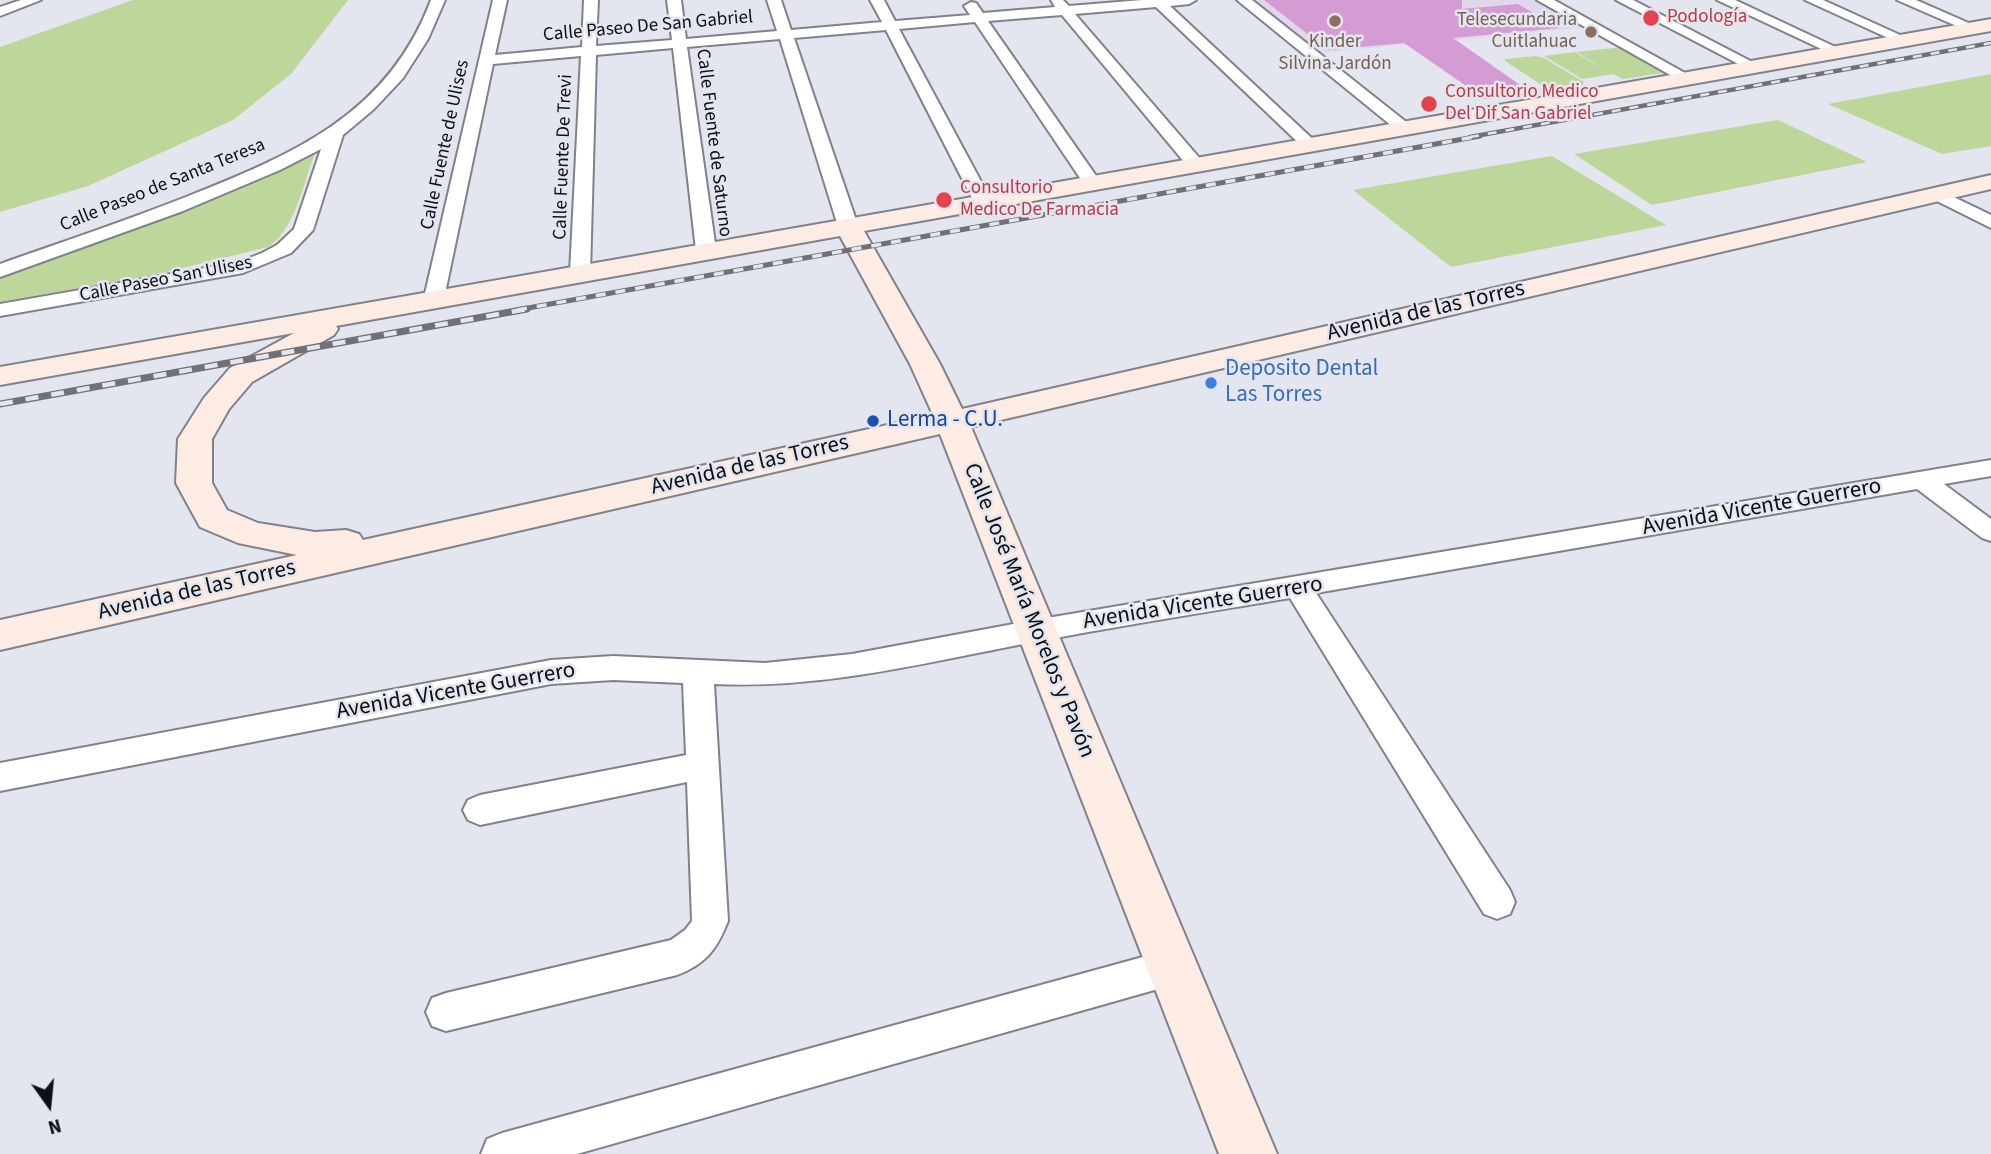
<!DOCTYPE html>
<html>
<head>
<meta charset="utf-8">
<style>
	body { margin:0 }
	#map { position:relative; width:1991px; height:1154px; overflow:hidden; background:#e3e5ef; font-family:"Source Sans 3",sans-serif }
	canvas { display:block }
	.north { position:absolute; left:14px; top:1070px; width:70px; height:70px; -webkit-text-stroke:5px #e3e5ef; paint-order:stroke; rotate:165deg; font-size:19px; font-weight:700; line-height:28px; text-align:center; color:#0e0f12 }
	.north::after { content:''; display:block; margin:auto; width:24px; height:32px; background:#0e0f12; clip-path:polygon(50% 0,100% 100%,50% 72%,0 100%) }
</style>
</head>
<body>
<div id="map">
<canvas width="1991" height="1154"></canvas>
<div class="north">N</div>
</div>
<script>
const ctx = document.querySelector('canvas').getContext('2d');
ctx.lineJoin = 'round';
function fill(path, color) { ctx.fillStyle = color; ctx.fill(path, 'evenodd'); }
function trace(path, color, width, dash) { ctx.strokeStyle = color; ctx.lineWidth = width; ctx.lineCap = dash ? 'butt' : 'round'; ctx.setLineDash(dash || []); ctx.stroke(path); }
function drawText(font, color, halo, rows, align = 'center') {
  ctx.font = font + ' "Source Sans 3",sans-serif'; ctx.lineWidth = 5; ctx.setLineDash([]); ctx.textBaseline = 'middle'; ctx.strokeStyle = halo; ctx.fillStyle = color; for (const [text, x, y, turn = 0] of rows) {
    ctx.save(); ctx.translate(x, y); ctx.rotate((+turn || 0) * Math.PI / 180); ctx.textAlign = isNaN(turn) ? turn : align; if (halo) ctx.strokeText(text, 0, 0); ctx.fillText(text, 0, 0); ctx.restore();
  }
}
fill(new Path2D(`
	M 1255,0 L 1541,0 L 1590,27 L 1319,53 Z`), '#e0d7ec');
fill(new Path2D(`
	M 133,0 L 348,0 L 291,74 L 233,120 L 88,186 L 0,212 L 0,47 Z
	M 1624,47 L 1668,72 L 1623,79 L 1614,74 L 1582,79 L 1544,56 L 1575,52 L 1608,72 L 1577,52 Z
	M 1536,56 L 1544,58 L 1584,82 L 1582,85 L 1543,86 L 1505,61 L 1505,59 Z
	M 1991,74 L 1991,146 L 1942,154 L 1828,104 Z
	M 1778,120 L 1867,162 L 1652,205 L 1574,154 Z
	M 315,153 C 303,184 296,228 268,247 L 162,273 L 0,302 L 0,274 L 220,193 Z
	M 1552,156 L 1666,225 L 1451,267 L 1353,190 Z`), '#bdd69a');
fill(new Path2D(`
	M 1264,0 L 1462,0 L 1462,9 L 1518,4 L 1559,28 L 1453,38 L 1533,94 L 1485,99 L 1404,43 L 1328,50 Z`), '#d49cd2');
const street = new Path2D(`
	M 21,0 L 41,0 L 0,16 L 0,7 Z
	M 431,0 L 445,0 L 428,39 L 403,78 L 374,109 L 343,135 L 313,230 L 291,253 L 243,273 L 0,316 L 0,304 L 239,262 L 262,253 L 277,245 L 294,229 L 321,149 L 280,170 L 183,211 L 0,277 L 0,264 C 62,242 125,221 186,197 C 292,155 388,115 431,0 Z
	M 493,0 L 507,0 L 495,55 L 582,47 L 584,0 L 598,0 L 596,46 L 672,40 L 667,0 L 681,0 L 686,39 L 777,31 L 767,0 L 781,0 L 791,30 L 882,22 L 870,0 L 884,0 L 895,21 L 970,15 L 964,6 L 971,2 L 976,3 L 983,13 L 1055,7 L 1051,0 L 1063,0 L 1069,6 L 1142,0 L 1196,0 L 1189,4 L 1170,6 L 1319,145 L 1317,149 L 1305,149 L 1156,7 L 1075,14 L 1202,161 L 1205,165 L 1202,169 L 1190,169 L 1062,15 L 988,21 L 1101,183 L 1098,187 L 1086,187 L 975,22 L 899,29 L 992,202 L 983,208 L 974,202 L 886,30 L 794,38 L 858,226 L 848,232 L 838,226 L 780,39 L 687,47 L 716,250 L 706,256 L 696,250 L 673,48 L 596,55 L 590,273 L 587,277 L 573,277 L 570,273 L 581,56 L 493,64 L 444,298 L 441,302 L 427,302 L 424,298 Z
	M 1237,0 L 1252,0 L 1410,125 L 1412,128 L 1410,131 L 1398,131 Z
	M 1537,0 L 1554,0 L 1694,78 L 1691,81 L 1681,81 Z
	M 1616,0 L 1633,0 L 1762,67 L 1760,70 L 1750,70 Z
	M 1717,0 L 1735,0 L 1844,51 L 1837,55 L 1832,54 Z
	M 1805,0 L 1823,0 L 1911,40 L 1909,43 L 1899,43 Z
	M 1897,0 L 1916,0 L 1980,28 L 1978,31 L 1968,31 Z
	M 1937,189 L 1991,215 L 1991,228 L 1931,198 L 1928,194 Z
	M 1991,460 L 1991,476 L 1944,484 L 1991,519 L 1991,541 L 1982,538 L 1917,489 L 1316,593 L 1510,890 L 1515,902 L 1510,914 L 1497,919 L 1484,914 L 1290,598 C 1201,613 1112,627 1023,644 C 920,664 820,689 714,684 L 728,921 C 717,949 706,964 677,975 L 446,1031 L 432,1026 L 426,1012 L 432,998 L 446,993 L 671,940 L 685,930 L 692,921 L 687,782 L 480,825 L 468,820 L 463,810 L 468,800 L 480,795 L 686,755 L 683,683 L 613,680 L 551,684 L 0,791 L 0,763 L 551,660 L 613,656 L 765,663 L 852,654 L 1035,620 Z
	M 1172,949 L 1185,954 L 1191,967 L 1185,980 L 1172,985 L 577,1154 L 481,1154 L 487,1139 L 502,1133 Z`);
const secondary = new Path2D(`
	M 1991,19 L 1991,31 L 864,231 L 940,364 L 962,409 L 1991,175 L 1991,189 L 971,427 L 1277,1154 L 1219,1154 L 940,434 L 0,650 L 0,620 L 297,555 L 238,543 L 200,527 L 176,483 L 178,439 L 204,398 L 230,368 L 294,333 L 0,385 L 0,367 ZM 840,236 L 910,364 L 933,415 L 363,540 L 359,534 L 346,530 L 315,532 L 258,523 L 227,510 L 212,483 L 212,439 L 229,409 L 252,382 L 334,335 L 338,329 L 336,326 Z`);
trace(street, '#80828b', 4);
trace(secondary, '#80828b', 4);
fill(street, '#fff');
fill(secondary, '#fdece3');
const railFar2 = new Path2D(`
	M 1470,137 L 1991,43`);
const railFar1 = new Path2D(`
	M 517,310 L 1480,136`);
const rail = new Path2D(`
	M 0,404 L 527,309`);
trace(railFar2, '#6f7177', 4.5);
trace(railFar1, '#6f7177', 5);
trace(rail, '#6f7177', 7);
trace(railFar2, '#e3e5ef', 2.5, [9]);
trace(railFar1, '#e3e5ef', 3.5, [10]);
trace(rail, '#e3e5ef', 4.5, [13]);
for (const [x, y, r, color] of [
	[1651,18,9,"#e0444e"],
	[1335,21,7,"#8d6e63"],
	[1591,32,7,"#8d6e63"],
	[1429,104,9,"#e0444e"],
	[944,200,9,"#e0444e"],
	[1211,383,7,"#3f7fe0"],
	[873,421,7,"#1a4fb4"]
]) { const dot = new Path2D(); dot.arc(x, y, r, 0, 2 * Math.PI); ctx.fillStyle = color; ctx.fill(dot); trace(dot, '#e3e5ef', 2.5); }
drawText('19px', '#be3a42', '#e3e5ef', [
	["Podología",1667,18],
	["Consultorio Medico",1445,93],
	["Del Dif San Gabriel",1445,115],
	["Consultorio",960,189],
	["Medico De Farmacia",960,211]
], 'left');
drawText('19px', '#785e54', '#e3e5ef', [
	["Telesecundaria",1577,21],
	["Cuitlahuac",1577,43],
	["Kinder",1335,43,"center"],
	["Silvina Jardón",1335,65,"center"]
], 'right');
drawText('19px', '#0e0f12', '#e3e5ef', [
	["Calle Paseo De San Gabriel",648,27,-5],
	["Calle Fuente de Saturno",713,143,83],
	["Calle Fuente de Ulises",446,145,-78],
	["Calle Fuente De Trevi",564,157,-88],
	["Calle Paseo de Santa Teresa",163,186,-22],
	["Calle Paseo San Ulises",166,280,-11]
]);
drawText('23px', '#0e0f12', '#e3e5ef', [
	["Avenida de las Torres",1426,312,-13],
	["Avenida de las Torres",750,466,-13],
	["Avenida Vicente Guerrero",1762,508,-10],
	["Avenida de las Torres",197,591,-13],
	["Avenida Vicente Guerrero",1203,604,-9],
	["Calle José María Morelos y Pavón",1028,611,68],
	["Avenida Vicente Guerrero",456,692,-10]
]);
drawText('23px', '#366cbe', '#e3e5ef', [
	["Deposito Dental",1225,370],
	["Las Torres",1225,396]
], 'left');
drawText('23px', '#164399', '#e3e5ef', [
	["Lerma - C.U.",887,421]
], 'left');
</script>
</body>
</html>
